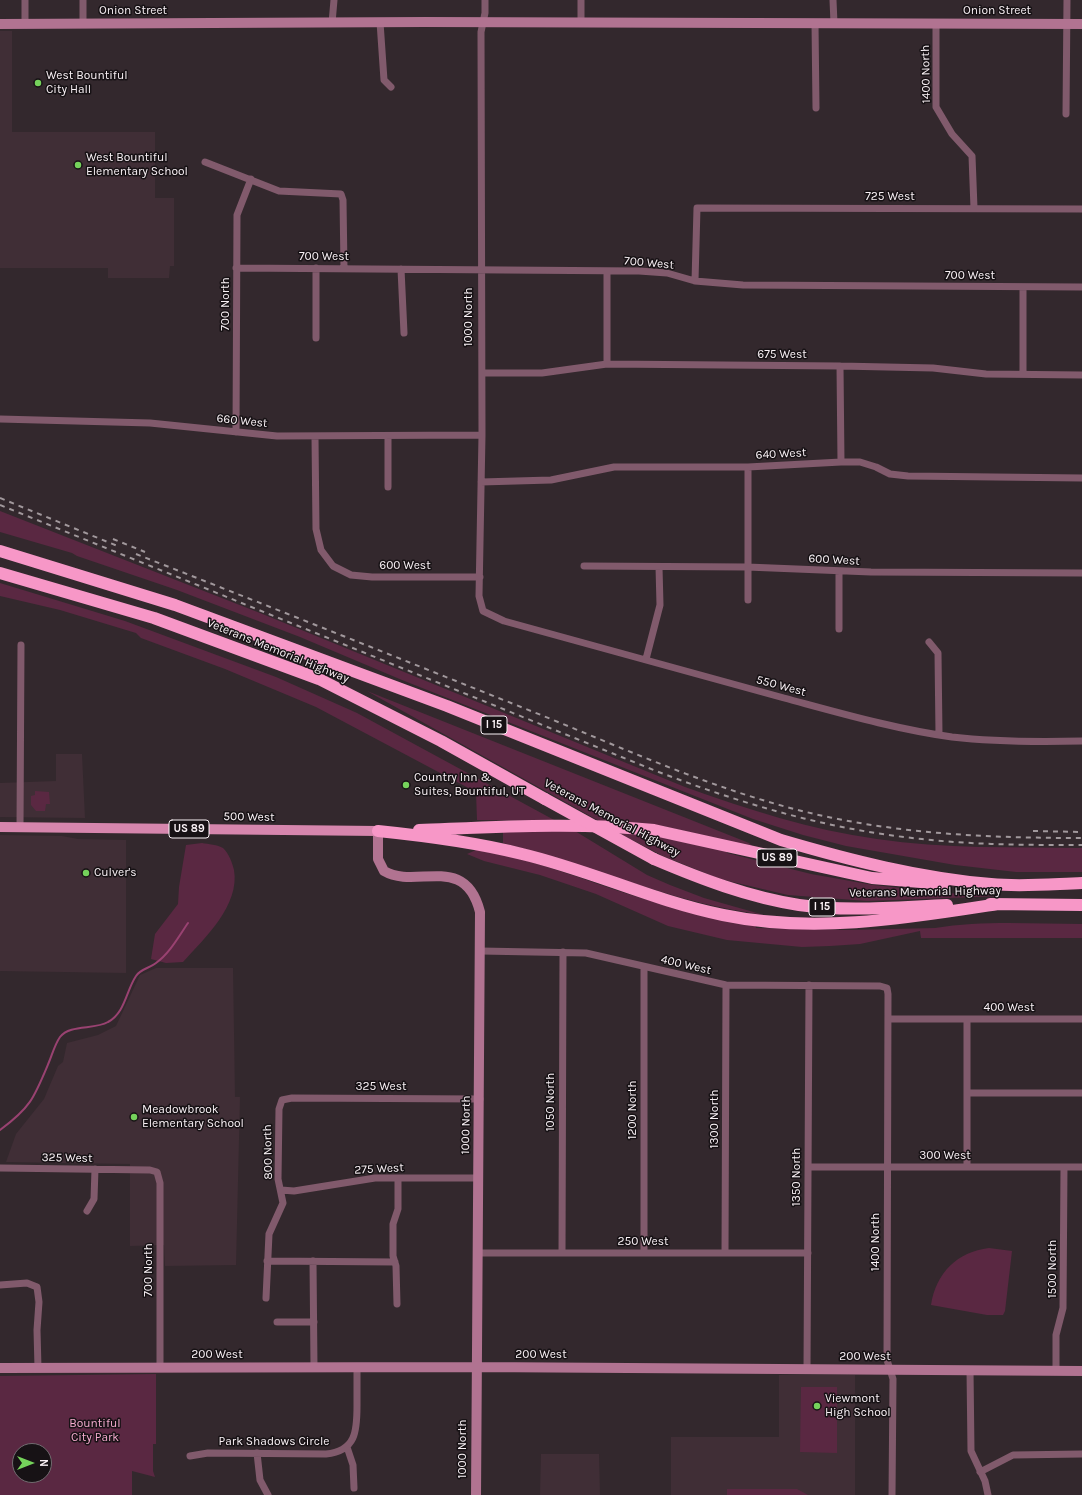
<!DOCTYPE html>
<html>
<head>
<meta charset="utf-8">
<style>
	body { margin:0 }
	#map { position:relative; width:1082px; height:1495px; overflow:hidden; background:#33282d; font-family:Karla,sans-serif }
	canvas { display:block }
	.north { position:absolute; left:12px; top:1443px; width:40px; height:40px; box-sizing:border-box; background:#171215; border:1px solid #716b6f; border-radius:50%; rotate:90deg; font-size:11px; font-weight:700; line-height:16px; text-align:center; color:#f9f1f5 }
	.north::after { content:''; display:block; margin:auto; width:14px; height:18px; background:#75d25b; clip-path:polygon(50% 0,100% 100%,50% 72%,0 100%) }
</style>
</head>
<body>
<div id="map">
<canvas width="1082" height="1495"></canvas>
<div class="north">N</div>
</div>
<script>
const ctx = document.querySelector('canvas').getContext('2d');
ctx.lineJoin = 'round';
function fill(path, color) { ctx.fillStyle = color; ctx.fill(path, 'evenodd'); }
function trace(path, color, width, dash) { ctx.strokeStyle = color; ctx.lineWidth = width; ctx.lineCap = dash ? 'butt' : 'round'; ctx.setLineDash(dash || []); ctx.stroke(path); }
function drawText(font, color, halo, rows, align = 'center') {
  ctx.font = font + ' Karla,sans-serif'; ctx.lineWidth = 3; ctx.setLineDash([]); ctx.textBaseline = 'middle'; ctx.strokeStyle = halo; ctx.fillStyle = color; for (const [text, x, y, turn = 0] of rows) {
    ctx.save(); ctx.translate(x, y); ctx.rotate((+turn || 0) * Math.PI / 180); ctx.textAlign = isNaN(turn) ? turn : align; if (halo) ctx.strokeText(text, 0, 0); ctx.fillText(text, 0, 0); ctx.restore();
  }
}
fill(new Path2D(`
	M 0,31 L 12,31 L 12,132 L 155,132 L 155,198 L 174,198 L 174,266 L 170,266 L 169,278 L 108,278 L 108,268 L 0,268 Z
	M 56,754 L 82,754 L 85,818 L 0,817 L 0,783 L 56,781 Z
	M 0,835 L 62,836 L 78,839 L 126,840 L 126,973 L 0,971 Z
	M 156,968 L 233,968 L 235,1097 L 240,1097 L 236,1265 L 165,1266 L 164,1245 L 130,1246 L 130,1164 L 6,1162 L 16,1134 L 44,1099 L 58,1066 L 63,1062 L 67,1043 L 98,1035 L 116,1026 L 140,975 Z
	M 779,1375 L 855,1375 L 855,1495 L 671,1495 L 671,1437 L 779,1437 Z
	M 541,1454 L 599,1454 L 600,1495 L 540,1495 Z`), '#402e36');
fill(new Path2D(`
	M 0,511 L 260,613 L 685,787 C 747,809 811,830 877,839 C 944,849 1014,847 1082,848 L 1082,872 L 1016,872 L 955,865 L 846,846 L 803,835 L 753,819 L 402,680 L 300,637 L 177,590 L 77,556 L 72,553 L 0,532 Z
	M 0,583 L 125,621 L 276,677 L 357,713 L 556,821 L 477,820 L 476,792 L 316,707 L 225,669 L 141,638 L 136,633 L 60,610 L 0,596 Z
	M 367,691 L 749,843 L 753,847 L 663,826 L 599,821 Z
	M 35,791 L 49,792 L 50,804 L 46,804 L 45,811 L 36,811 L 31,805 L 31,796 L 35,795 Z
	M 503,831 L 575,831 L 647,875 L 670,885 L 704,898 L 764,915 C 743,912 722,908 701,903 C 634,886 570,860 503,843 Z
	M 617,832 L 645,834 L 727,851 L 727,853 L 811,874 L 873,885 L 968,895 L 1002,896 L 867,901 L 788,895 L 720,879 L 663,856 Z
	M 202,843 C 208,844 218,845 223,848 C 229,854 232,862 234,870 C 240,905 205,938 183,962 L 166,963 L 151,959 L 155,934 L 178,904 L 179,887 L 186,845 Z
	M 476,850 C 527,857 576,877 625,893 C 667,907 711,915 755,925 L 756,928 L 847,930 L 935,928 C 983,920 1034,924 1082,924 L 1082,938 L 921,938 L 920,931 L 860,944 L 830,946 L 802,947 L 727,940 L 668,926 L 596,894 L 540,875 L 484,861 L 467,854 Z
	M 989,1248 L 1012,1251 L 1005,1311 L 1003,1315 L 987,1315 L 931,1305 C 936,1273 957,1252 989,1248 Z
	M 156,1374 L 156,1444 L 153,1444 L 153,1471 L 155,1477 L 132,1471 L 132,1495 L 0,1495 L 0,1376 ZM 20,1451 L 44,1451 L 44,1475 L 20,1475 Z
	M 801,1387 L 837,1387 L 837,1453 L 800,1452 Z
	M 727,1489 L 797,1489 L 808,1495 L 727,1495 Z`), '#5a2842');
trace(new Path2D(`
	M 0,1130 C 31,1107 34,1098 49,1062 C 52,1055 55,1044 60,1037 C 70,1024 94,1030 108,1022 C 125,1013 126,991 136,976 C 140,969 150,968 156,963 C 170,953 179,936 188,923`), '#994271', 2);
trace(new Path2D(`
	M 25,0 L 25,24
	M 83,0 L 83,24
	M 485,0 L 485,13 L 481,32 L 482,435 L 479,596 L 483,611 L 504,621 C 598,646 691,673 784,698 C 840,713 895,729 952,737 C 995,742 1039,742 1082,741
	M 833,0 L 834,23
	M 380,22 L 384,80 L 391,87
	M 581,22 L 581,0
	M 332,23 L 334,0
	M 815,23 L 816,108
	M 936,23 L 936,107 L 952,134 L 972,156 L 974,208
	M 1066,114 L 1067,0
	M 205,162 L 279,191 L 341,194 L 343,200 L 344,268
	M 236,268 L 639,271 L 667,273 L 695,281 L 743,285 L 1082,287
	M 316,268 L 316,338
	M 401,269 L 404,333
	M 695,281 L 697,208 L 1082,209
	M 607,364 L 607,271
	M 840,366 L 841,462
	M 482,373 L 542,373 L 607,364 L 840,366 L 933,368 L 986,374 L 1082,375
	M 1023,374 L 1023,287
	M 0,419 L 150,423 L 277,436 L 482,435
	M 236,432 L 237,215 L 251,179
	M 315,437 L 316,529 L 321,550 L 333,566 L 351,575 L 372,577 L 480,577
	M 481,482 L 551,480 L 614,467 L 748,467 L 841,462 L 860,462 L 876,467 L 890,474 L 908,476 L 1082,478
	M 388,487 L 388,437
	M 584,566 L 747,567 L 871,572 L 1082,573
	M 748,600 L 748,467
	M 839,629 L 839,571
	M 929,642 L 938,653 L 939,734
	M 646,659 L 660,605 L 659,567
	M 20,827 L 21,645
	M 481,951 L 586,953 L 726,985 L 880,986 L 887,988 L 888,994 L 887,1360 L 893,1379 L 892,1495
	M 888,1019 L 1082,1019
	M 967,1093 L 1082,1093
	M 808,1167 L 1082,1167
	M 967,1167 L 967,1019
	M 0,1168 L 150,1170 L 157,1172 L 160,1183 L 160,1368
	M 281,1190 L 294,1191 L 375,1178 L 479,1178
	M 87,1211 L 94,1199 L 95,1169
	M 478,1253 L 808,1253
	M 562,1253 L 563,952
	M 644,1253 L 644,967
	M 725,1253 L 726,985
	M 267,1261 L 395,1262
	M 313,1261 L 314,1367
	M 0,1285 L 27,1283 L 37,1287 L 39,1302 L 37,1330 L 38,1368
	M 266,1298 L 269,1234 L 283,1203 L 278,1179 L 279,1109 L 282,1100 L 292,1098 L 480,1099
	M 397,1304 L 396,1266 L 393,1256 L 393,1224 L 398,1209 L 398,1178
	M 277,1322 L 314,1322
	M 807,1369 L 809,985
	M 970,1370 L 971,1451 L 985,1481 L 988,1495
	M 1056,1371 L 1056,1335 L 1063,1308 L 1064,1167
	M 347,1447 L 353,1465 L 354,1488
	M 257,1453 L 260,1480 L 268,1495
	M 190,1456 L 208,1453 L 326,1454 C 356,1451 357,1431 357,1406 C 357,1393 357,1380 357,1367
	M 980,1472 L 1013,1455 L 1082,1454`), '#815a6c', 7);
trace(new Path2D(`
	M 0,24 L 425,22 L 1082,24
	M 378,831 L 378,859 L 384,871 C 416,890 465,852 480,912 L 476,1495
	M 0,1368 L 477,1367 L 1082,1371`), '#b17391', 10);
trace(new Path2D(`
	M 0,827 L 378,831`), '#d686ad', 10);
trace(new Path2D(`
	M 0,551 L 175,605 L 447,706 L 781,840 C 849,860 920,878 991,884 C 1021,887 1052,884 1082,883
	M 0,573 L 154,618 L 319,679 L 441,741 L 545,799
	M 419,830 C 497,827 576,822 654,830 L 872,878 L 945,884
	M 378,831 C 427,836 475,842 522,854 C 590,870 654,901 723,915 C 814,934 908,918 998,904
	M 654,859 C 701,879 748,897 799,905 C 847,912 898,907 947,905
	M 990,904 L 1082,905`), '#f797c7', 12);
trace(new Path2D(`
	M 0,498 L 120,547
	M 0,505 L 656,771 C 742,804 830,830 922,839 C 975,845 1029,845 1082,845
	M 113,539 L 145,552
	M 136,554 C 271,607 406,661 541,715 C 637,754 735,799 838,819 C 918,835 1001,838 1082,838
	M 1033,831 L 1082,832`), '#a1989c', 2, [5, 5]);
trace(new Path2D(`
	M 545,799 L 654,859`), '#f797c7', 12);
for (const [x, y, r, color] of [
	[38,83,4,"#75d25b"],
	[78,165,4,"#75d25b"],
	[406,785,4,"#75d25b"],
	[86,873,4,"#75d25b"],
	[134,1117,4,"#75d25b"],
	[817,1406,4,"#75d25b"]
]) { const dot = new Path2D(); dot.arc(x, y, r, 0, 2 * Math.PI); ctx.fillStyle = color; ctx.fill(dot); trace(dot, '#171215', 1.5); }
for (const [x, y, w] of [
	[494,725,26],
	[189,829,40],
	[777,858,40],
	[822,907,26]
]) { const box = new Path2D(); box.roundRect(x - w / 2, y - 9, w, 18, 3); ctx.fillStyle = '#171215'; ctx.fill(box); trace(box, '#f9f1f5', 1); }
drawText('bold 11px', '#f9f1f5', null, [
	["I 15",494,725],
	["US 89",189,829],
	["US 89",777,858],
	["I 15",822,907]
]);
drawText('12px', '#f9f1f5', '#171215', [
	["Onion Street",133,11],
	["Onion Street",997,11],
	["1400 North",926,74,-91],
	["725 West",890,197],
	["700 West",324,257],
	["700 West",649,263,5],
	["700 West",970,276],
	["700 North",226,304,-90],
	["1000 North",469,317,-90],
	["675 West",782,355],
	["660 West",242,421,6],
	["640 West",781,454,-3],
	["600 West",834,560,3],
	["600 West",405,566],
	["Veterans Memorial Highway",278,651,22],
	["550 West",781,686,15],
	["500 West",249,817,1],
	["Veterans Memorial Highway",612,818,28],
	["Veterans Memorial Highway",925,892,-1],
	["400 West",686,965,13],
	["400 West",1009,1008],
	["325 West",381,1087],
	["1050 North",551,1102,-90],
	["1200 North",633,1110,-90],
	["1300 North",715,1119,-90],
	["1000 North",466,1125,-89],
	["800 North",268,1152,-91],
	["300 West",945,1156],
	["325 West",67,1158,1],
	["275 West",379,1169,-3],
	["1350 North",797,1177,-90],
	["250 West",643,1242],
	["1400 North",876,1242,-90],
	["1500 North",1053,1269,-90],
	["700 North",149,1270,-90],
	["200 West",217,1355],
	["200 West",541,1355],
	["200 West",865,1357],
	["Park Shadows Circle",274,1442],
	["1000 North",463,1449,-90]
]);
drawText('12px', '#f9f1f5', '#171215', [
	["West Bountiful",46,76],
	["City Hall",46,90],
	["West Bountiful",86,158],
	["Elementary School",86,172],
	["Country Inn &",414,778],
	["Suites, Bountiful, UT",414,792],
	["Culver's",94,873],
	["Meadowbrook",142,1110],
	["Elementary School",142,1124],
	["Viewmont",825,1399],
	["High School",825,1413]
], 'left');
drawText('12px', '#f4abce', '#171215', [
	["Bountiful",95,1424],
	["City Park",95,1438]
]);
</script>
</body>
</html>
